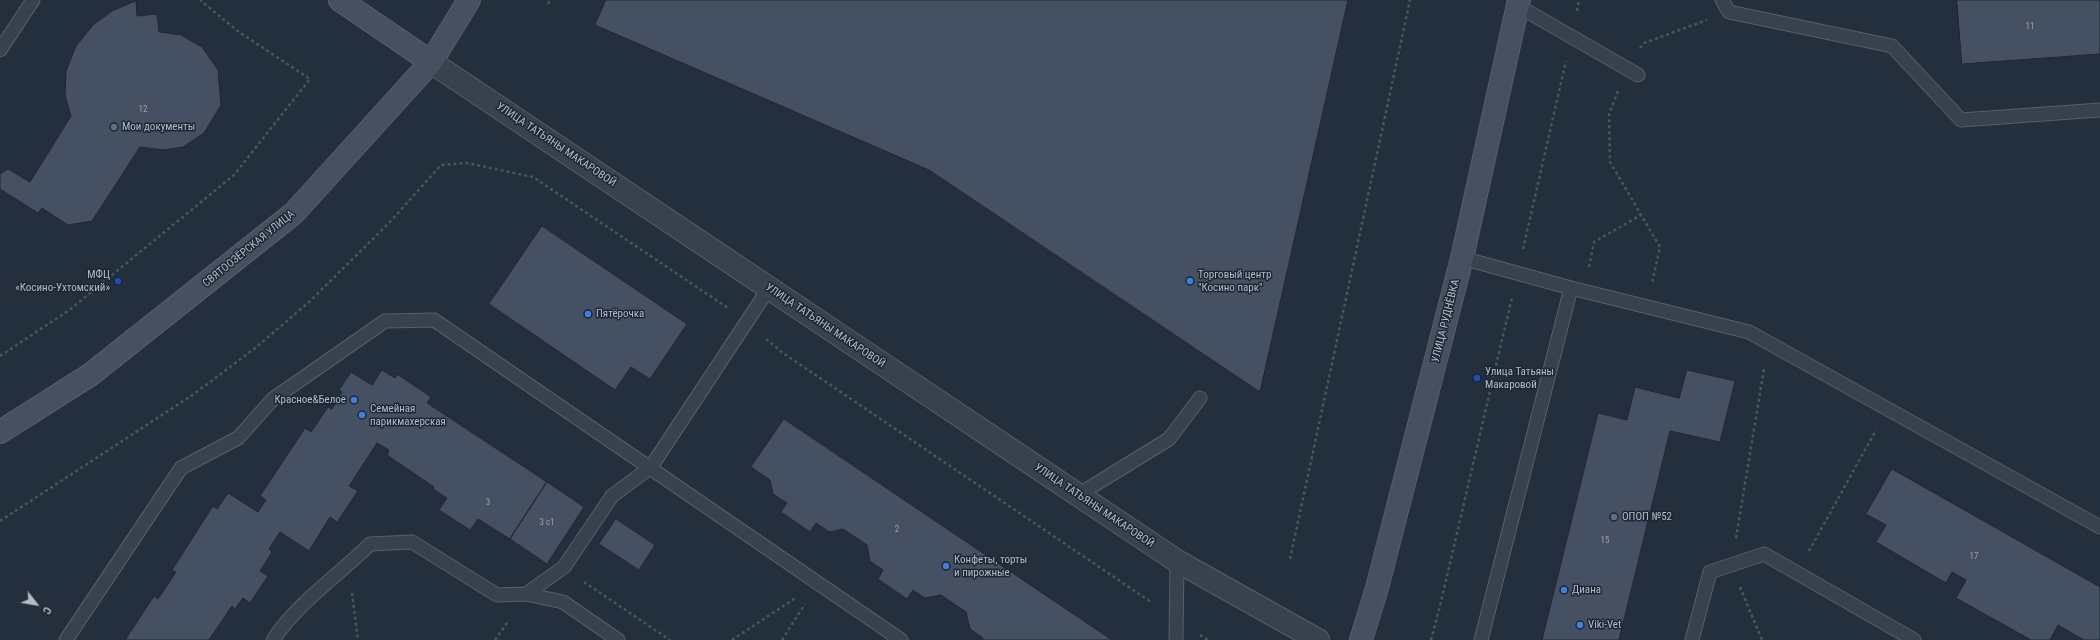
<!DOCTYPE html>
<html>
<head>
<meta charset="utf-8">
<style>
	body { margin:0 }
	#map { position:relative; width:2100px; height:640px; overflow:hidden; background:#242f3e; font-family:"Roboto Condensed",sans-serif }
	canvas { display:block }
	.north { position:absolute; left:16px; top:584px; width:40px; height:40px; -webkit-text-stroke:3px #1d2633; paint-order:stroke; rotate:121deg; font-size:11px; font-weight:700; line-height:16px; text-align:center; color:#b4bcc9 }
	.north::after { content:''; display:block; margin:auto; width:14px; height:18px; background:#b4bcc9; clip-path:polygon(50% 0,100% 100%,50% 72%,0 100%) }
</style>
</head>
<body>
<div id="map">
<canvas width="2100" height="640"></canvas>
<div class="north">С</div>
</div>
<script>
const ctx = document.querySelector('canvas').getContext('2d');
ctx.lineJoin = 'round';
function fill(path, color) { ctx.fillStyle = color; ctx.fill(path, 'evenodd'); }
function trace(path, color, width, dash) { ctx.strokeStyle = color; ctx.lineWidth = width; ctx.lineCap = dash ? 'butt' : 'round'; ctx.setLineDash(dash || []); ctx.stroke(path); }
function drawText(font, color, halo, rows, align = 'center') {
  ctx.font = font + ' "Roboto Condensed",sans-serif'; ctx.lineWidth = 3; ctx.setLineDash([]); ctx.textBaseline = 'middle'; ctx.strokeStyle = halo; ctx.fillStyle = color; for (const [text, x, y, turn = 0] of rows) {
    ctx.save(); ctx.translate(x, y); ctx.rotate((+turn || 0) * Math.PI / 180); ctx.textAlign = isNaN(turn) ? turn : align; if (halo) ctx.strokeText(text, 0, 0); ctx.fillText(text, 0, 0); ctx.restore();
  }
}
const building = new Path2D(`
	M 606,0 L 1348,0 L 1260,392 L 929,170 L 595,25 Z
	M 1957,0 L 2100,0 L 2100,54 L 1962,64 Z
	M 136,1 L 137,16 L 157,14 L 159,32 L 181,35 L 202,47 L 218,70 L 221,105 L 204,133 L 183,147 L 163,150 L 140,147 L 92,221 L 68,225 L 42,208 L 38,213 L 0,189 L 0,174 L 8,169 L 30,182 L 71,116 L 65,95 L 66,71 L 76,46 L 93,25 L 112,11 Z
	M 542,226 L 687,324 L 650,379 L 631,367 L 615,390 L 489,304 Z
	M 382,370 L 395,378 L 397,374 L 431,397 L 427,403 L 547,482 L 510,539 L 478,519 L 470,530 L 439,510 L 447,498 L 433,489 L 434,487 L 387,455 L 389,450 L 377,443 L 349,486 L 358,491 L 337,522 L 330,517 L 309,551 L 280,532 L 269,549 L 272,552 L 260,571 L 268,576 L 250,603 L 243,598 L 235,609 L 232,606 L 209,640 L 125,640 L 154,596 L 158,599 L 176,572 L 172,570 L 213,506 L 217,509 L 228,493 L 258,512 L 266,500 L 260,496 L 305,428 L 311,432 L 328,407 L 332,409 L 342,392 L 339,390 L 351,372 L 372,385 Z
	M 1687,370 L 1735,381 L 1720,442 L 1670,431 L 1619,640 L 1542,640 L 1598,413 L 1627,420 L 1635,387 L 1679,398 Z
	M 784,419 L 1112,640 L 982,640 L 983,638 L 970,629 L 966,612 L 941,595 L 925,598 L 913,590 L 907,599 L 878,579 L 883,570 L 870,561 L 867,545 L 843,529 L 829,532 L 816,523 L 810,532 L 781,512 L 787,503 L 773,494 L 770,480 L 751,467 Z
	M 1892,469 L 2100,587 L 2100,640 L 2084,640 L 2058,625 L 2050,640 L 2031,640 L 1956,598 L 1966,580 L 1952,572 L 1946,583 L 1876,542 L 1886,525 L 1866,514 Z
	M 547,482 L 584,507 L 547,564 L 510,539 Z
	M 616,519 L 655,545 L 639,570 L 599,544 Z`);
fill(building, '#455162');
trace(building, '#1f2835', 1);
const lane = new Path2D(`
	M 1722,0 L 1729,12 L 1892,46 L 1961,120 L 2100,110
	M 1518,6 L 1638,75
	M 0,50 L 33,0
	M 1462,258 L 1571,288 L 1749,332 L 2100,527
	M 1078,495 L 1169,439 L 1200,398
	M 526,594 L 564,567 L 612,496 L 651,467 L 769,288
	M 66,640 L 181,468 L 238,438 L 273,399 L 385,321 L 434,320 L 901,640
	M 273,640 C 298,602 338,576 370,544 L 412,542 L 497,595 L 526,594 L 563,602 L 618,640
	M 1176,640 L 1177,561
	M 1481,640 L 1571,288
	M 1692,640 L 1710,572 L 1764,554 L 1914,640`);
const street = new Path2D(`
	M 431,62 L 1177,561 L 1318,640`);
const secondary = new Path2D(`
	M 340,0 L 431,62
	M 0,432 L 90,375 L 294,213 L 431,62 L 469,0
	M 1361,640 L 1377,588 L 1462,258 L 1519,0`);
trace(lane, '#565f6c', 15);
trace(street, '#565f6c', 24);
trace(secondary, '#565f6c', 24);
trace(new Path2D(`
	M 548,4 L 550,0
	M 1577,11 L 1579,0
	M 1640,48 L 1644,43 L 1707,20
	M 1618,91 L 1609,114 L 1610,162 L 1660,247 L 1652,283
	M 1523,249 L 1566,61
	M 1589,267 L 1594,242 L 1641,215
	M 766,339 L 783,353 L 1151,602
	M 0,356 L 68,311 L 234,175 L 310,79 L 239,32 L 200,0
	M 0,521 L 194,394 L 254,349 L 308,303 L 389,223 L 441,165 L 467,163 L 533,177 L 728,308
	M 1736,538 L 1764,369
	M 1809,551 L 1876,430
	M 1290,559 L 1410,0
	M 584,582 L 670,640
	M 1740,587 L 1762,640
	M 352,593 L 358,640
	M 1200,635 L 1208,640
	M 495,640 L 509,620
	M 732,640 L 797,597
	M 782,640 L 805,604
	M 1431,640 L 1440,606 L 1512,297`), '#44595c', 2.5, [3, 3]);
trace(lane, '#38414e', 13);
trace(street, '#38414e', 22);
trace(secondary, '#465061', 22);
for (const [x, y, r, color] of [
	[114,127,4,"#5c6f8a"],
	[118,281,4,"#1a4fb4"],
	[1190,281,4,"#3f7fe0"],
	[588,314,4,"#3f7fe0"],
	[1477,378,4,"#1a4fb4"],
	[354,400,4,"#3f7fe0"],
	[362,415,4,"#3f7fe0"],
	[1614,517,4,"#5c6f8a"],
	[946,566,4,"#3f7fe0"],
	[1564,590,4,"#3f7fe0"],
	[1580,625,4,"#3f7fe0"]
]) { const dot = new Path2D(); dot.arc(x, y, r, 0, 2 * Math.PI); ctx.fillStyle = color; ctx.fill(dot); trace(dot, '#1d2633', 1.5); }
drawText('9px', '#98a1af', null, [
	["11",2030,27],
	["12",143,110],
	["3",488,503],
	["3 c1",547,523],
	["2",897,530],
	["15",1605,541],
	["17",1974,557]
]);
drawText('11px', '#b4bcc9', '#1d2633', [
	["Мои документы",122,127],
	["МФЦ",110,275,"right"],
	["«Косино-Ухтомский»",110,288,"right"],
	["Торговый центр",1198,275],
	["\"Косино парк\"",1198,288],
	["Пятёрочка",596,314],
	["Улица Татьяны",1485,372],
	["Макаровой",1485,385],
	["Красное&Белое",346,400,"right"],
	["Семейная",370,409],
	["парикмахерская",370,422],
	["ОПОП №52",1622,517],
	["Конфеты, торты",954,560],
	["и пирожные",954,573],
	["Диана",1572,590],
	["Viki-Vet",1588,625]
], 'left');
drawText('11px', '#b4bcc9', '#1d2633', [
	["УЛИЦА ТАТЬЯНЫ МАКАРОВОЙ",556,145,34],
	["СВЯТООЗЁРСКАЯ УЛИЦА",249,249,-39],
	["УЛИЦА РУДНЁВКА",1446,321,-76],
	["УЛИЦА ТАТЬЯНЫ МАКАРОВОЙ",825,326,34],
	["УЛИЦА ТАТЬЯНЫ МАКАРОВОЙ",1094,506,34]
]);
</script>
</body>
</html>
